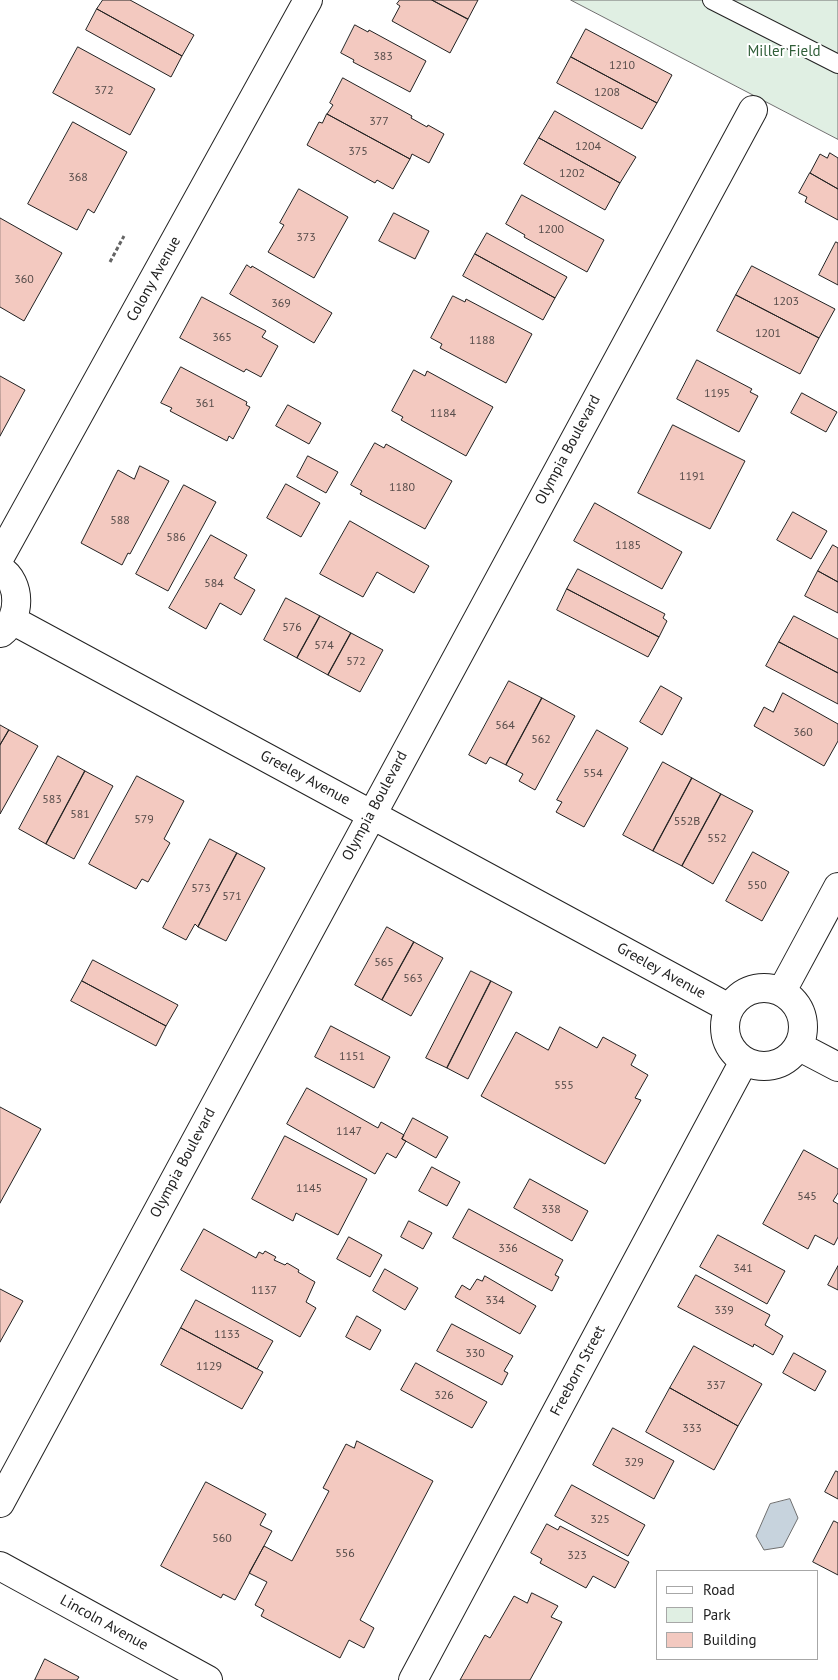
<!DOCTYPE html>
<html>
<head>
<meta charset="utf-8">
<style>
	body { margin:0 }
	#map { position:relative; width:838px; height:1680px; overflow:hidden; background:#fff; font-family:"PT Sans",sans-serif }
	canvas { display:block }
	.legend { position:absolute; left:656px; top:1570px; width:162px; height:90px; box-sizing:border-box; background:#fff; border:1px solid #a7a7a7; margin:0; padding:6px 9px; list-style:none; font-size:15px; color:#222 }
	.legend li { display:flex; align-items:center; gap:10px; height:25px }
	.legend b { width:25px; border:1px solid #a7a7a7 }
</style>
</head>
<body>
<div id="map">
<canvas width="838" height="1680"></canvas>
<ul class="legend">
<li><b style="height:6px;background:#fff"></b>Road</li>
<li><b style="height:14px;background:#e0efe3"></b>Park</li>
<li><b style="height:14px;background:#f3c9c0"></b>Building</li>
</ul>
</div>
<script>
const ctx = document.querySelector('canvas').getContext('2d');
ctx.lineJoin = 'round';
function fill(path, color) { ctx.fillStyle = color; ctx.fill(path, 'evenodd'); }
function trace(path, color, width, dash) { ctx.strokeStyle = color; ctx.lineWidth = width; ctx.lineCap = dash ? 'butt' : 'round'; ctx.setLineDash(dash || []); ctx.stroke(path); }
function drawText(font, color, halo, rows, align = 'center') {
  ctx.font = font + ' "PT Sans",sans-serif'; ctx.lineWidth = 4; ctx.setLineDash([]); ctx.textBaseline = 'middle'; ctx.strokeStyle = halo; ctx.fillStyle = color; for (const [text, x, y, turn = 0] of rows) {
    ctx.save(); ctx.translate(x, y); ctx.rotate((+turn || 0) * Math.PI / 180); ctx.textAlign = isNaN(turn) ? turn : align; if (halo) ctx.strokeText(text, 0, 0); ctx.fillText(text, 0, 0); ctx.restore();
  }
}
const green = new Path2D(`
	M 571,0 L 838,0 L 838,139 Z`);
fill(green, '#e0efe3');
trace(green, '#6f6f6f', 1);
const water = new Path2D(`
	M 790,1499 L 798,1518 L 783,1547 L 764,1550 L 756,1536 L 770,1504 Z`);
fill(water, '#c7d3dd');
trace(water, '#6f6f6f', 1);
const building = new Path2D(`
	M 103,0 L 130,0 L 194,35 L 182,56 L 97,9 Z
	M 400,0 L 432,0 L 468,19 L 450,53 L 392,21 L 400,6 L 397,4 Z
	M 432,0 L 478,0 L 468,19 Z
	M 97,9 L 182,56 L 171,77 L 86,30 Z
	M 355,25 L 368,32 L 369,30 L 426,61 L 410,92 L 353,62 L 354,60 L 341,53 Z
	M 586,29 L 672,75 L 657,103 L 571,57 Z
	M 78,47 L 155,89 L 130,135 L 53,93 Z
	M 571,57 L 657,103 L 642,129 L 557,83 Z
	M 343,78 L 412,116 L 411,118 L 427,127 L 428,125 L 444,134 L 429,163 L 412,154 L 410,159 L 327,114 L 333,105 L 330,103 Z
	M 555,111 L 636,157 L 620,183 L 539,138 Z
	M 327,114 L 410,159 L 393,189 L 377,180 L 375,183 L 307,145 L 319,122 L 322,123 Z
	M 73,122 L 127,152 L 94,213 L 88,209 L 77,230 L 28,204 Z
	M 539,138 L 620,183 L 605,210 L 524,164 Z
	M 830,153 L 838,158 L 838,189 L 810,173 L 820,154 L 827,158 Z
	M 810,173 L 838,189 L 838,220 L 805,202 L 807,197 L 799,193 Z
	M 299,189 L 348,217 L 314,278 L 268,252 L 284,225 L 280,223 Z
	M 522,195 L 604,240 L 587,272 L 524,237 L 525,235 L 506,224 Z
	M 394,213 L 429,231 L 415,259 L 379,241 Z
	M 0,218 L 62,253 L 24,321 L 0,307 Z
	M 487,233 L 567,277 L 555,298 L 475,254 Z
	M 836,242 L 838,243 L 838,285 L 819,275 Z
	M 475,254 L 555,298 L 543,320 L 463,276 Z
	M 247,265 L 251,268 L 252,266 L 332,313 L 314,343 L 230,294 Z
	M 752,266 L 835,309 L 819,338 L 736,295 Z
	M 736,295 L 819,338 L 800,374 L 717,331 Z
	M 453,296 L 465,302 L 466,299 L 532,334 L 506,383 L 440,348 L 442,344 L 431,338 Z
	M 202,297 L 266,331 L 262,337 L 278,346 L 261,377 L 246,369 L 244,372 L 180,338 Z
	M 697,360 L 752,389 L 750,392 L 758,396 L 739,432 L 677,399 Z
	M 181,367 L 247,402 L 246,405 L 250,407 L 233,439 L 229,436 L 227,441 L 170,411 L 172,408 L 161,403 Z
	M 414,370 L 425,376 L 427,371 L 493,407 L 466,456 L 401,420 L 403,417 L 392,411 Z
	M 0,376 L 25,390 L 0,436 Z
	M 802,393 L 837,412 L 826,432 L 791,413 Z
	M 288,405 L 321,423 L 309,444 L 276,426 Z
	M 673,425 L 745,461 L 710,529 L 638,493 Z
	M 375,443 L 384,448 L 386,444 L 452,481 L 425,529 L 360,494 L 362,491 L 351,485 Z
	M 308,456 L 338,472 L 326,493 L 297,477 Z
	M 140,466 L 169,481 L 130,554 L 128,553 L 122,565 L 81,543 L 118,470 L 134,479 Z
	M 286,484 L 320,503 L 301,537 L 267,518 Z
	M 184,485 L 216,502 L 168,591 L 136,574 Z
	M 595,503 L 682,552 L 662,589 L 574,541 Z
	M 793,512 L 827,531 L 811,559 L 777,540 Z
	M 350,521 L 429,566 L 414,593 L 377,572 L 363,597 L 320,574 Z
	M 211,535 L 247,555 L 234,578 L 255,590 L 241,615 L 220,603 L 206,629 L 169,608 Z
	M 833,545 L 838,548 L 838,582 L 818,571 Z
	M 578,569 L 665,614 L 663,618 L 667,621 L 659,637 L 567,589 Z
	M 818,571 L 838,582 L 838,613 L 805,596 Z
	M 567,589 L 659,637 L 648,657 L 557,610 Z
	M 286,598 L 320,616 L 297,658 L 264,640 Z
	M 320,616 L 351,633 L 328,675 L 297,658 Z
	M 794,616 L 838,639 L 838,673 L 779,642 Z
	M 351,633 L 383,650 L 360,692 L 328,675 Z
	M 779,642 L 838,673 L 838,704 L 766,666 Z
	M 509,681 L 542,698 L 506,765 L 490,757 L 486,764 L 469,755 Z
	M 661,686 L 682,698 L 662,735 L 640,722 Z
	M 783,693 L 838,724 L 838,741 L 824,766 L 754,726 L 764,707 L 773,712 Z
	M 542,698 L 575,716 L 535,790 L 519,781 L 523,774 L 506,765 Z
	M 0,725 L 9,730 L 0,745 Z
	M 9,730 L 38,746 L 0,814 L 0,745 Z
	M 597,730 L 628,748 L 584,827 L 556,812 L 562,802 L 557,800 Z
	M 58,756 L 85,771 L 46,844 L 19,829 Z
	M 663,762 L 692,778 L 653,851 L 623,835 Z
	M 85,771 L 113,786 L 74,859 L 46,844 Z
	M 137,776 L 184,801 L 164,839 L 170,843 L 148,882 L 142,879 L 136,889 L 89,864 Z
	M 692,778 L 721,794 L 682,866 L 653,851 Z
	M 721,794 L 753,811 L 713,884 L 682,866 Z
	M 210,839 L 237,853 L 198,927 L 195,924 L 186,940 L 163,928 Z
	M 753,852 L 789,872 L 762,921 L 726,901 Z
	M 237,853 L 265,868 L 226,941 L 198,927 Z
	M 387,927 L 414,942 L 382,1000 L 355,985 Z
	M 414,942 L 443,958 L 411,1016 L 382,1000 Z
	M 93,960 L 178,1005 L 166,1026 L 82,981 Z
	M 471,971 L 491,981 L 447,1068 L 426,1058 Z
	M 82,981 L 166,1026 L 156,1046 L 71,1001 Z
	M 491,981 L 512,992 L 468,1079 L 447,1068 Z
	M 331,1026 L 390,1057 L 374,1088 L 315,1057 Z
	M 560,1027 L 597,1048 L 603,1037 L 636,1055 L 631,1065 L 648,1075 L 635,1098 L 641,1100 L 605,1164 L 481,1096 L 516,1032 L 548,1050 Z
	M 307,1088 L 378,1128 L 381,1122 L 404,1135 L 402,1139 L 406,1141 L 396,1158 L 387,1153 L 375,1174 L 287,1124 Z
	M 0,1107 L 41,1129 L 0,1203 Z
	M 413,1118 L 448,1137 L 436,1158 L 402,1139 Z
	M 285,1136 L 367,1179 L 338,1235 L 296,1213 L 293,1221 L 252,1199 Z
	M 804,1150 L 838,1169 L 838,1193 L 833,1201 L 838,1204 L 838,1237 L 834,1245 L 815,1235 L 808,1249 L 763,1224 Z
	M 432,1167 L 460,1182 L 447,1206 L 419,1191 Z
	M 530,1179 L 588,1211 L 572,1241 L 514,1208 Z
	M 469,1209 L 563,1260 L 555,1275 L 559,1277 L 552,1291 L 453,1238 Z
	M 409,1221 L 432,1233 L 423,1249 L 401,1237 Z
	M 204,1229 L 256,1258 L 259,1252 L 263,1254 L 265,1251 L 276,1257 L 274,1260 L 285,1265 L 287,1263 L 299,1270 L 298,1272 L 315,1282 L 306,1302 L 316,1308 L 300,1337 L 181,1270 Z
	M 718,1235 L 785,1271 L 767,1304 L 700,1267 Z
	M 349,1237 L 382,1255 L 370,1277 L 337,1259 Z
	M 838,1266 L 838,1290 L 828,1285 Z
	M 385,1269 L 418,1288 L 405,1310 L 373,1291 Z
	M 696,1275 L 770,1315 L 765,1325 L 783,1336 L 773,1355 L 754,1344 L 753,1347 L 678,1307 Z
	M 485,1276 L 536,1306 L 520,1334 L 455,1297 L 462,1285 L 470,1290 L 477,1279 L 482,1281 Z
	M 0,1289 L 23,1301 L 0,1342 Z
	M 196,1300 L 273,1341 L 257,1369 L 181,1328 Z
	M 357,1316 L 381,1330 L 370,1350 L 346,1337 Z
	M 452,1324 L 513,1356 L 504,1371 L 508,1373 L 502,1385 L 437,1351 Z
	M 181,1328 L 263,1372 L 242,1409 L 161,1365 Z
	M 694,1346 L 762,1384 L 738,1426 L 670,1388 Z
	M 794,1353 L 826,1371 L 815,1391 L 783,1373 Z
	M 416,1363 L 487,1402 L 472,1428 L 401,1390 Z
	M 670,1388 L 738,1426 L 714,1470 L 646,1432 Z
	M 613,1428 L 674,1461 L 654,1499 L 593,1465 Z
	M 357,1441 L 433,1481 L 360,1620 L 374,1628 L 364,1648 L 349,1640 L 340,1658 L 261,1616 L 264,1610 L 255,1605 L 267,1582 L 249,1573 L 264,1546 L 292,1561 L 329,1491 L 323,1488 L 346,1444 L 354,1448 Z
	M 836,1471 L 838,1472 L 838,1499 L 825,1492 Z
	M 206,1482 L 266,1514 L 260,1525 L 272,1531 L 235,1600 L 223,1594 L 221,1598 L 161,1566 Z
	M 572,1485 L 645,1525 L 628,1556 L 555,1516 Z
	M 834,1521 L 838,1523 L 838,1575 L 813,1562 Z
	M 547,1524 L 558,1530 L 560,1526 L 629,1562 L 615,1588 L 593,1576 L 586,1588 L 540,1563 L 542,1559 L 531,1553 Z
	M 532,1593 L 558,1606 L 551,1617 L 562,1622 L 530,1680 L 460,1680 L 485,1635 L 490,1638 L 514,1596 L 527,1603 Z
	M 45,1659 L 79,1677 L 77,1680 L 35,1680 Z`);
fill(building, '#f3c9c0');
trace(building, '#222', 1);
const service = new Path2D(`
	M 712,0 L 838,64`);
const minor = new Path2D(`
	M 0,557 L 308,0
	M 0,569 C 22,583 21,618 1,633
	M 12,620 L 729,1008
	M725 1027a39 39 0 1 1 78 0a39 39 0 1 1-78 0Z
	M 782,991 L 838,887
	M 798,1046 L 838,1067
	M 0,1503 L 753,110
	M 0,1566 L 208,1680
	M 413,1680 L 744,1061`);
trace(service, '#222', 20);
trace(minor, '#222', 30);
trace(new Path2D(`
	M 110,262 L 124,236`), '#646464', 3, [4, 2.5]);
trace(service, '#fff', 18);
trace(minor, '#fff', 28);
drawText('12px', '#564c4a', null, [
	["383",383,57],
	["1210",622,66],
	["372",104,91],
	["1208",607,93],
	["377",379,122],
	["1204",588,147],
	["375",358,152],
	["1202",572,174],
	["368",78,178],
	["1200",551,230],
	["373",306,238],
	["360",24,280],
	["1203",786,302],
	["369",281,304],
	["1201",768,334],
	["365",222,338],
	["1188",482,341],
	["1195",717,394],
	["361",205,404],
	["1184",443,414],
	["1191",692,477],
	["1180",402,488],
	["588",120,521],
	["586",176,538],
	["1185",628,546],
	["584",214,584],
	["576",292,628],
	["574",324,646],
	["572",356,662],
	["564",505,726],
	["360",803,733],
	["562",541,740],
	["554",593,774],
	["583",52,800],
	["581",80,815],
	["579",144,820],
	["552B",687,822],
	["552",717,839],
	["550",757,886],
	["573",201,889],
	["571",232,897],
	["565",384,963],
	["563",413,979],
	["1151",352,1057],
	["555",564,1086],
	["1147",349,1132],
	["1145",309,1189],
	["545",807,1197],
	["338",551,1210],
	["336",508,1249],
	["341",743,1269],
	["1137",264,1291],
	["334",495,1301],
	["339",724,1311],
	["1133",227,1335],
	["330",475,1354],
	["1129",209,1367],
	["337",716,1386],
	["326",444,1396],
	["333",692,1429],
	["329",634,1463],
	["325",600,1520],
	["560",222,1539],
	["556",345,1554],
	["323",577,1556]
]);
drawText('15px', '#2f5e38', '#fff', [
	["Miller Field",784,52]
]);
drawText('15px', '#222', '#fff', [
	["Colony Avenue",154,279,-61],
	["Olympia Boulevard",568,450,-62],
	["Greeley Avenue",305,778,28],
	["Olympia Boulevard",375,806,-62],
	["Greeley Avenue",661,971,29],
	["Olympia Boulevard",183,1163,-62],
	["Freeborn Street",578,1371,-62],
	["Lincoln Avenue",104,1623,29]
]);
</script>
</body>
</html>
